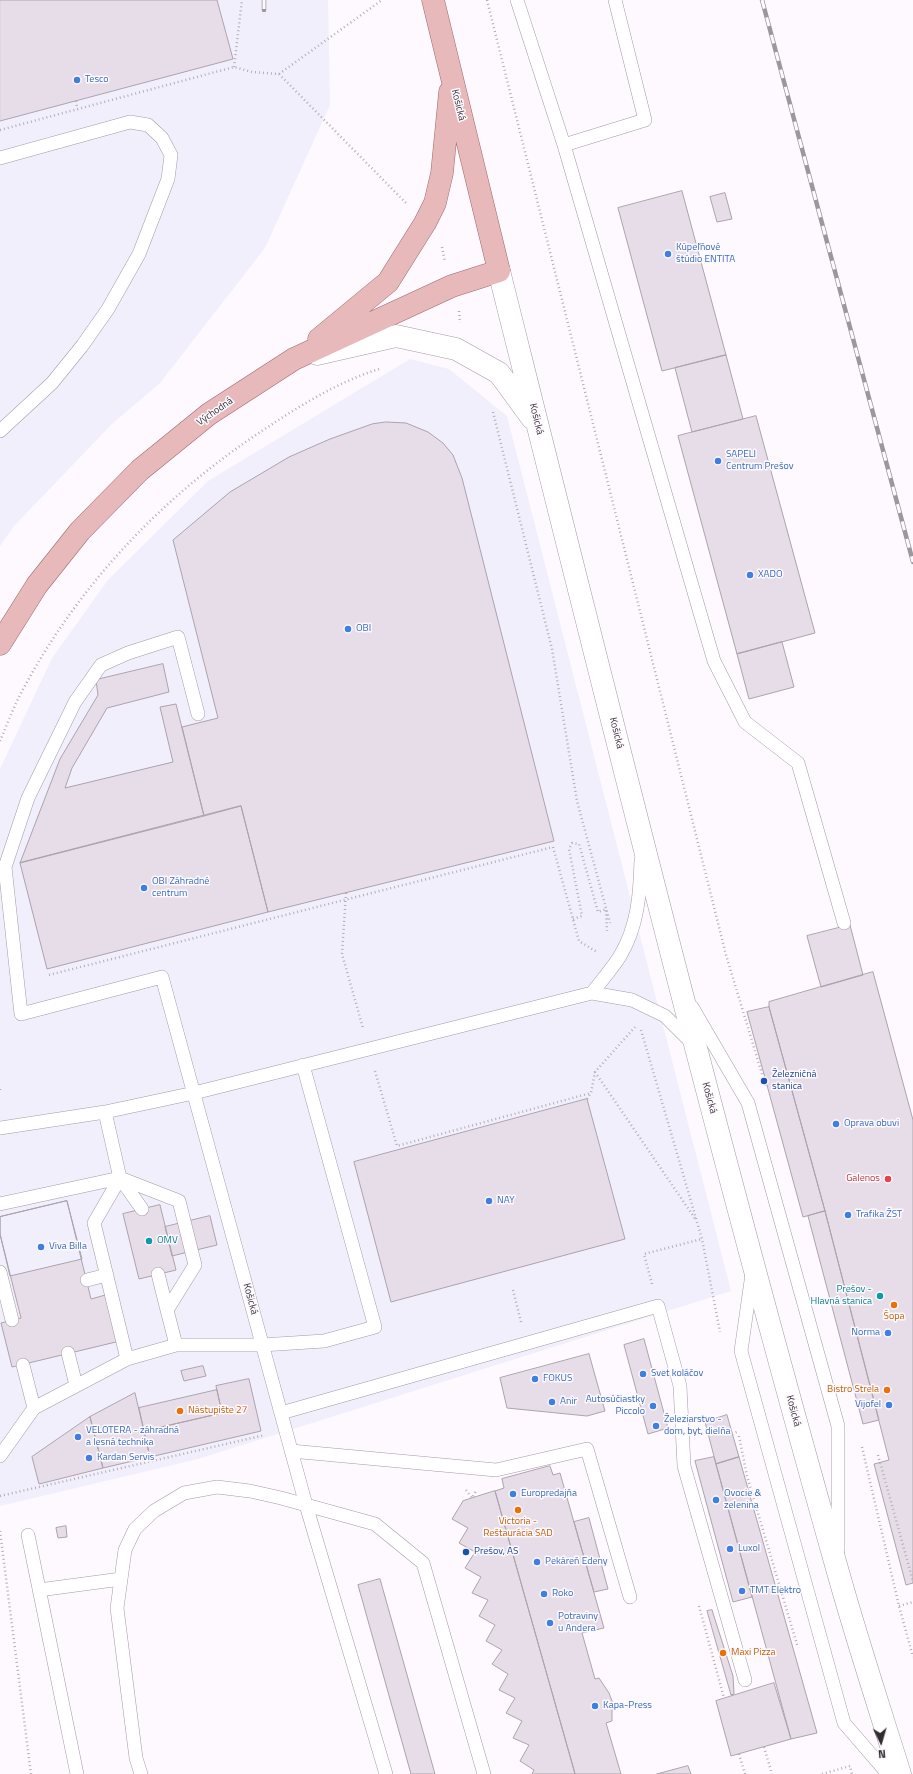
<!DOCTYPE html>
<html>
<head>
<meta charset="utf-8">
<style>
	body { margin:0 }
	#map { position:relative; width:913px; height:1774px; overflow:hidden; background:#fdf9fe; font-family:"Titillium Web",sans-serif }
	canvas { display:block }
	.north { position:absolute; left:861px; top:1722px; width:40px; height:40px; -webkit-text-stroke:3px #fdf9fe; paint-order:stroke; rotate:175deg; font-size:11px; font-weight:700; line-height:16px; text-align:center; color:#302c30 }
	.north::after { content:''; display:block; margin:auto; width:14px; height:18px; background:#302c30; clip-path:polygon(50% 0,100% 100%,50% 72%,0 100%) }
</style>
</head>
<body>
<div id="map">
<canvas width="913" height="1774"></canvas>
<div class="north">N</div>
</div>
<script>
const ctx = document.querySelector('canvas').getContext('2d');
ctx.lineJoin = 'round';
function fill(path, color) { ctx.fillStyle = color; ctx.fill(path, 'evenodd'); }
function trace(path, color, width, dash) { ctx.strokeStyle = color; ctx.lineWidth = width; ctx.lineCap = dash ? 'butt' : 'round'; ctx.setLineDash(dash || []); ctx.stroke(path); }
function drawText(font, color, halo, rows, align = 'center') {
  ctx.font = font + ' "Titillium Web",sans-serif'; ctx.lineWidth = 3; ctx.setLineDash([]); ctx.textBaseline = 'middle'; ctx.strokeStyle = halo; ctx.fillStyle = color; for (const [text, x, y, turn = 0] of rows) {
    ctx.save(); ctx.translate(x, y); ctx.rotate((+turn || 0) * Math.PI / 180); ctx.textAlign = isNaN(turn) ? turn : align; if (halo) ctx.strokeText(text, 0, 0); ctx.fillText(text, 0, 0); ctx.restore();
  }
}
fill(new Path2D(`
	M 0,0 L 328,0 L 330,105 L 265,248 L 160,383 L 112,424 L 14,526 L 0,546 Z
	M 410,359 L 449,369 L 507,416 L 731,1291 L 198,1459 L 0,1506 L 0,769 L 52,658 L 108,580 L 208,481 Z`), '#f1effc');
const building = new Path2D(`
	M 0,0 L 217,0 L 233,59 L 0,121 Z
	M 682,191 L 726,355 L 662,371 L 618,208 Z
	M 725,193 L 732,219 L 717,222 L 710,197 Z
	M 726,355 L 743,419 L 692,432 L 675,368 Z
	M 756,416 L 815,633 L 737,654 L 678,436 Z
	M 386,422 L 406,423 L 428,432 L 443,443 L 453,455 L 462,478 L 554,841 L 268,912 L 241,806 L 204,816 L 182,727 L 218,718 L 173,540 L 230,492 L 289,457 L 330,439 L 372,424 Z
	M 782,642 L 794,687 L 749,699 L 737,654 Z
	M 163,664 L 169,692 L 107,708 L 72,768 L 65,788 L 173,762 L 160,707 L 176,704 L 204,816 L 20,863 L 60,759 L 98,695 L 96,680 Z
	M 241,806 L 268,912 L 47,969 L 20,863 Z
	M 850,925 L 863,975 L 821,987 L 807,936 Z
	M 873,972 L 913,1120 L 913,1583 L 906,1585 L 874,1464 L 889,1460 L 825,1211 L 769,1007 L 769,1002 Z
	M 769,1007 L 825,1211 L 803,1217 L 747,1012 Z
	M 587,1099 L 625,1239 L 391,1302 L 354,1162 Z
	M 67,1201 L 82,1259 L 10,1276 L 0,1234 L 0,1217 Z
	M 67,1201 L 91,1299 L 109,1294 L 120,1341 L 12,1367 L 1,1323 L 21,1318 L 0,1234 L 0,1217 Z
	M 160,1205 L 176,1270 L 139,1279 L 123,1214 Z
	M 825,1211 L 879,1420 L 863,1424 L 808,1216 Z
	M 210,1216 L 217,1245 L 192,1251 L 185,1222 Z
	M 185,1222 L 192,1251 L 172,1256 L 165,1227 Z
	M 644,1339 L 668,1428 L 648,1434 L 624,1345 Z
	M 589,1354 L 605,1411 L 587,1416 L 507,1408 L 500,1378 Z
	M 203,1366 L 206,1376 L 184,1381 L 181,1371 Z
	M 249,1379 L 261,1431 L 150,1457 L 144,1431 L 222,1413 L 216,1386 Z
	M 217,1390 L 222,1413 L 144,1431 L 139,1408 Z
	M 135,1393 L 150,1457 L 103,1468 L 90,1417 Z
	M 727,1415 L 739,1457 L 716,1464 L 705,1422 Z
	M 90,1417 L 103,1468 L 39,1484 L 32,1457 Z
	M 714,1457 L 752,1597 L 733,1602 L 695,1461 Z
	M 739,1457 L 817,1733 L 791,1739 L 716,1464 Z
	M 550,1466 L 553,1475 L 560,1473 L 604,1628 L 582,1633 L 595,1679 L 599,1678 L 609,1693 L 612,1701 L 612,1721 L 606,1723 L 621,1774 L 575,1774 L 495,1491 L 504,1488 L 502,1479 Z
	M 495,1491 L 574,1770 L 575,1774 L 532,1774 L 534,1770 L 520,1761 L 529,1745 L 513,1738 L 522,1721 L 506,1713 L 515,1698 L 499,1690 L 508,1674 L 492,1664 L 502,1650 L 486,1641 L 495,1625 L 479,1616 L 488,1600 L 472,1593 L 481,1577 L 465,1568 L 475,1552 L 459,1543 L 468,1528 L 452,1519 L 463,1501 Z
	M 589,1518 L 608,1589 L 594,1592 L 574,1522 Z
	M 66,1526 L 67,1537 L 58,1538 L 56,1528 Z
	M 380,1579 L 435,1774 L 411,1774 L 358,1585 Z
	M 712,1610 L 733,1676 L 734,1694 L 731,1695 L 707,1611 Z
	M 774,1683 L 791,1739 L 731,1756 L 716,1701 Z
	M 688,1766 L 691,1774 L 657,1774 Z`);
fill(building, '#e7dde8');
trace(building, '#aca3ad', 1);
const service = new Path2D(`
	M 517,0 L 564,145 L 714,661 L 745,722 L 798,763 L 844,923
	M 564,145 L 645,120 L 615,0
	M 0,158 L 130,122 L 148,125 L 162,138 L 171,155 L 168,179 L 139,254 L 108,309 L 82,346 L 52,383 L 0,431
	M 198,714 L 178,637 L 128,653 L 101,665 L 75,702 L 28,798 L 5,867 L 21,1014 L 162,977 L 306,1505 L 386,1774
	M 592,993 C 601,981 612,969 620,956 C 638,926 640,894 641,860
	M 692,1007 L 748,1103 L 838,1426 L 838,1550
	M 105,1112 L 120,1178 L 94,1223 L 127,1359
	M 0,1128 L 105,1112 L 194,1093 L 592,993 L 632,1000 L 665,1016 L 692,1043
	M 120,1178 L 142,1209
	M 0,1204 L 120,1178 L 179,1201 L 195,1265 L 167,1310 L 176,1345
	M 0,1272 L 12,1320
	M 158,1274 L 167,1310
	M 752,1274 L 741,1351 L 844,1723 L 888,1774
	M 87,1280 L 107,1275
	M 68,1353 L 76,1385
	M 23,1365 L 34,1408
	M 281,1413 L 658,1306 L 680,1386 L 684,1466 L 745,1680
	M 291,1451 L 496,1470 L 587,1449 L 630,1597
	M 0,1456 L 34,1408 L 127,1359 L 176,1345 L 262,1345 L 324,1341 L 375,1327 L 303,1065
	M 28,1535 L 77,1774
	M 39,1590 L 121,1579
	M 141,1774 L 136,1758 L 117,1608 L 125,1550 L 135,1529 L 154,1511 L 184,1493 L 217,1487 L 250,1491 L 281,1498 L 375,1524 L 423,1563 L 484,1774`);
const tertiary = new Path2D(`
	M 499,271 C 608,706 716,1141 838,1572 C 857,1640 879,1707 900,1774
	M 317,354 L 396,336 L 456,349 L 499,373 L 532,418`);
const primary = new Path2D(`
	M 319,339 L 388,282 L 425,223 L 435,203 L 442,173 L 450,92
	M 0,644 L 37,585 L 80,531 L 140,470 L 209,414 L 294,359 L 452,286 L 499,271 L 433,0`);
trace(service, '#a49ba5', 14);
trace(tertiary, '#a49ba5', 23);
trace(primary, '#9e6a6c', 23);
trace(new Path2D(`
	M 487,0 L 726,955 L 766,1087
	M 234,67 L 242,0
	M 279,74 L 382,0
	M 76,101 L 77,109
	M 0,130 L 234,67 L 252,72 L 279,74 L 406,203
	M 442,247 L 445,262
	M 459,311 L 460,323
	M 493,412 L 552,649 L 577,801 L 610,923
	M 0,741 C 6,727 12,711 19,697 C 77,585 165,493 271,425 C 304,403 341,381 379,369
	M 346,893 L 342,954 L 363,1028
	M 573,919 L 582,916 L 569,849 L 572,843 L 579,844 L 598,912 L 606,909 L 607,931
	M 49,975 L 553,847 L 579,941 L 597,952
	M 641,1030 L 702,1239 L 720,1332
	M 375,1071 L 397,1146 L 591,1093
	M 595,1072 L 696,1220
	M 0,1089 L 0,1092
	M 587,1099 L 591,1093 L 595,1072 L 635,1027
	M 652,1284 L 644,1254 L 702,1239
	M 513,1290 L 521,1322
	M 732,1434 L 739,1431
	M 739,1436 L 747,1476 L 798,1648
	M 862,1447 L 899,1606 L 913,1657
	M 878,1455 L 913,1581
	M 466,1490 L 472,1498 L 476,1491
	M 0,1496 L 265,1435
	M 0,1531 L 31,1774
	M 699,1606 L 724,1698
	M 899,1606 L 913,1602
	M 764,1747 L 772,1774
	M 739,1754 L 745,1774
	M 822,1774 L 850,1766 L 852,1774`), '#b3afb3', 2.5, [1, 3]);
trace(service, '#fff', 13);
trace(tertiary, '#fff', 22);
trace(primary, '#e8b9ba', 22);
const rail = new Path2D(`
	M 264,0 L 264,10
	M 762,0 L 913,562`);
trace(rail, '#9b979c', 4.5);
trace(rail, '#fdf9fe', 3, [9]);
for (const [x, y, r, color] of [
	[77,80,4,"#3f7fe0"],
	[668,254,4,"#3f7fe0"],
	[718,461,4,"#3f7fe0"],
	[750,575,4,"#3f7fe0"],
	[348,629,4,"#3f7fe0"],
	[144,888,4,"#3f7fe0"],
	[764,1081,4,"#1a4fb4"],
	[836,1124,4,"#3f7fe0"],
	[888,1179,4,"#e0444e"],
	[489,1201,4,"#3f7fe0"],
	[848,1215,4,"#3f7fe0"],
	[149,1241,4,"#0f9aa8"],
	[41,1247,4,"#3f7fe0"],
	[880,1296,4,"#0f9aa8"],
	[894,1305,4,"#e8710a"],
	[888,1333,4,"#3f7fe0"],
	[643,1374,4,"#3f7fe0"],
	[535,1379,4,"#3f7fe0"],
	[887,1390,4,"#e8710a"],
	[552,1402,4,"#3f7fe0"],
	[889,1405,4,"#3f7fe0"],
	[653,1406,4,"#3f7fe0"],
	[180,1411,4,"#e8710a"],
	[656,1426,4,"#3f7fe0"],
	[78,1437,4,"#3f7fe0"],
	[89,1458,4,"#3f7fe0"],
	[513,1494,4,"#3f7fe0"],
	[716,1500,4,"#3f7fe0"],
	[518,1510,4,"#e8710a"],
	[730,1549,4,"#3f7fe0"],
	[466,1552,4,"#1a4fb4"],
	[537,1562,4,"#3f7fe0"],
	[742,1591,4,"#3f7fe0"],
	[544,1594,4,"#3f7fe0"],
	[550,1623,4,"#3f7fe0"],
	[723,1653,4,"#e8710a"],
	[595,1706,4,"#3f7fe0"]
]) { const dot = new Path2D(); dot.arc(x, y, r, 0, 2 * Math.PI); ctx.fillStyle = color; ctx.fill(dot); trace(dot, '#fdf9fe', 1.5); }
drawText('10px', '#366cbe', '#fdf9fe', [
	["Tesco",85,80],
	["Kúpeľňové",676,248],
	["štúdio ENTITA",676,260],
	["SAPELI",726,455],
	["Centrum Prešov",726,467],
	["XADO",758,575],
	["OBI",356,629],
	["OBI Záhradné",152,882],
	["centrum",152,894],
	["Oprava obuvi",844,1124],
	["NAY",497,1201],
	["Trafika ŽST",856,1215],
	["Viva Billa",49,1247],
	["Norma",880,1333,"right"],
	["Svet koláčov",651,1374],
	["FOKUS",543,1379],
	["Autosúčiastky",645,1400,"right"],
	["Piccolo",645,1412,"right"],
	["Anir",560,1402],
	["Vijofel",881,1405,"right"],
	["Železiarstvo -",664,1420],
	["dom, byt, dielňa",664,1432],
	["VELOTERA - záhradná",86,1431],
	["a lesná technika",86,1443],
	["Kardan Servis",97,1458],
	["Europredajňa",521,1494],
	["Ovocie &",724,1494],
	["zelenina",724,1506],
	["Luxol",738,1549],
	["Pekáreň Edeny",545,1562],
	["TMT Elektro",750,1591],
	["Roko",552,1594],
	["Potraviny",558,1617],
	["u Andera",558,1629],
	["Kapa-Press",603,1706]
], 'left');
drawText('10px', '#302c30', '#fdf9fe', [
	["Košická",458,105,76],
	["Východná",215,412,-35],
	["Košická",536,419,76],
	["Košická",616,733,76],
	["Košická",709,1098,75],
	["Košická",250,1299,75],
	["Košická",793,1411,75]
]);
drawText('10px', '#164399', '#fdf9fe', [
	["Železničná",772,1075],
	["stanica",772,1087],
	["Prešov, AS",474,1552]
], 'left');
drawText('10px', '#be3a42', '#fdf9fe', [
	["Galenos",880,1179]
], 'right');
drawText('10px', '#0d838f', '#fdf9fe', [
	["OMV",157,1241],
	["Prešov -",872,1290,"right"],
	["Hlavná stanica",872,1302,"right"]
], 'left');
drawText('10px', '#c56008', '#fdf9fe', [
	["Šopa",894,1317],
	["Bistro Strela",879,1390,"right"],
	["Nástupište 27",188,1411,"left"],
	["Victoria -",518,1522],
	["Reštaurácia SAD",518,1534],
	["Maxi Pizza",731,1653,"left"]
]);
</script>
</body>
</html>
